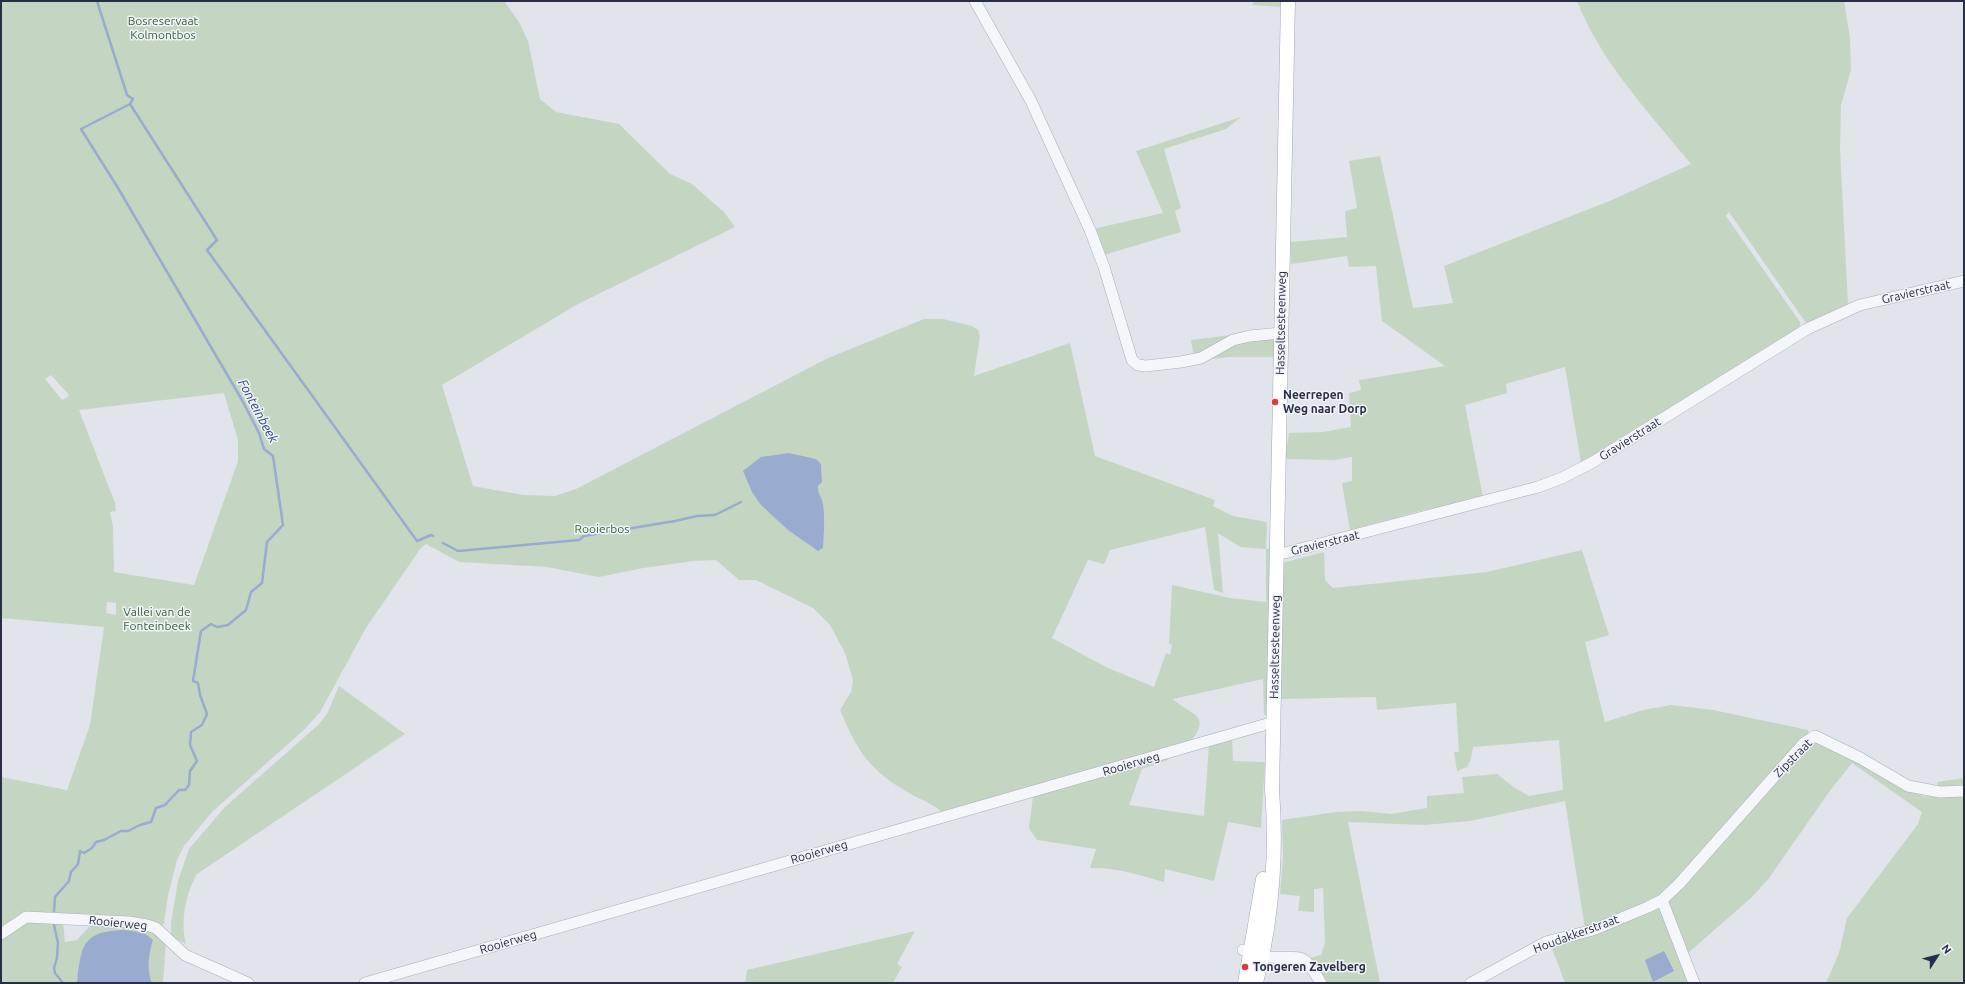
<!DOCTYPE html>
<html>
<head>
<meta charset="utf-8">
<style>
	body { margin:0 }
	#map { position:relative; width:1965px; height:984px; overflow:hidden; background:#e1e4eb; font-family:Ubuntu,sans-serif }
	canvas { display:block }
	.frame { position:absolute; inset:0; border:2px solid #282e45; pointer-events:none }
	.north { position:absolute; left:1917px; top:936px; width:40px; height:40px; -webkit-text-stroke:3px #f1f3f8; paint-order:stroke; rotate:54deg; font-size:11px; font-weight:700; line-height:16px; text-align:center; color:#282e45 }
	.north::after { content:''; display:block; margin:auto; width:14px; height:18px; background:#282e45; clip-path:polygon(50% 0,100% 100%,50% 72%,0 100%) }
</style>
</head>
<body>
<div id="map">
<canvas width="1965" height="984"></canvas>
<div class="frame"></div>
<div class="north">N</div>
</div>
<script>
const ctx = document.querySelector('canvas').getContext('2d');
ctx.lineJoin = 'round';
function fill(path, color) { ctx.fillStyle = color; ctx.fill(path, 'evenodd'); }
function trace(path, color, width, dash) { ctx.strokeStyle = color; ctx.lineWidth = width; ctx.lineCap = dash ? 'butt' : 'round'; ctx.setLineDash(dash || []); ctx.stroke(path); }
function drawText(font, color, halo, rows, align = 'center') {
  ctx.font = font + ' Ubuntu,sans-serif'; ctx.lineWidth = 3; ctx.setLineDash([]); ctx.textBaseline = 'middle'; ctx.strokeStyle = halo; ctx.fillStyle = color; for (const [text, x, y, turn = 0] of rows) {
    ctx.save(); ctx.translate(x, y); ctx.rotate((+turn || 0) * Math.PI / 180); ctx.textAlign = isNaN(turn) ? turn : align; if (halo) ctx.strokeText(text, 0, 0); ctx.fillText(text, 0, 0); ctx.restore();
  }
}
fill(new Path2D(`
	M 1,1 L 504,1 L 519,22 L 528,41 L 540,99 L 556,112 L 619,124 L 670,174 L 692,184 L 724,212 L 735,227 L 578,304 L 442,385 L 473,486 L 523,495 L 555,496 L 576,489 L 826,359 L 924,319 L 943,319 L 972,326 L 978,330 L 980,336 L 974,376 L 1070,343 L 1095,456 L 1215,500 L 1213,506 L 1233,516 L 1267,522 L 1266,549 L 1272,548 L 1268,714 L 1264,715 L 1263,679 L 1173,699 C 1190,716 1214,713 1189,744 L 944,814 C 934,804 921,800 909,793 C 869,770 858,752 840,710 L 851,692 L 853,680 L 845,653 L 830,625 L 813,608 L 756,580 L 739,580 L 716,560 L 694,561 L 643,568 L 599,577 L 547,567 L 459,562 L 426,544 L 420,549 L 366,628 L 320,712 L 306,728 L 212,812 L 184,846 L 177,860 L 168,896 L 164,923 L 160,927 L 27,915 L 1,930 L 1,777 L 67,790 L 90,725 L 104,627 L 1,618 ZM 51,375 L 69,395 L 69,396 L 62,400 L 45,379 ZM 224,393 L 238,440 L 238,461 L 194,585 L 114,572 L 113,527 L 110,512 L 116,511 L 115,503 L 79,410 ZM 821,464 L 822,482 L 818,486 L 817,492 L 822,502 L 824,537 L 813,548 L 801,537 L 788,530 ZM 1205,527 L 1214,590 L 1223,593 L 1218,533 L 1240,547 L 1266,549 L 1266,602 L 1230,598 L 1172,585 L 1169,644 L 1172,645 L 1170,655 L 1166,653 L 1154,687 L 1106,667 L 1052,638 L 1088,560 L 1104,564 L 1110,550 ZM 107,602 L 116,603 L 116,615 L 106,613 Z
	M 1254,1 L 1281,1 L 1281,7 L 1252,5 Z
	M 1577,1 L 1844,1 L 1850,38 L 1851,70 L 1841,105 L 1840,150 L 1848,304 L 1806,323 L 1729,212 L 1726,216 L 1800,322 L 1800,327 L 1581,463 L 1565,367 L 1506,384 L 1507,393 L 1465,405 L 1483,498 L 1424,510 L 1350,530 L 1342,483 L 1352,481 L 1352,457 L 1334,460 L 1285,459 L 1289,433 L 1323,432 L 1351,427 L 1349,393 L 1361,390 L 1359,380 L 1445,366 L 1382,321 L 1376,266 L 1349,267 L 1347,256 L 1291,264 L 1291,242 L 1347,237 L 1345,211 L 1357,208 L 1349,161 L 1380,156 L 1413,308 L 1453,303 L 1444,266 L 1612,200 L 1691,164 C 1650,114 1601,62 1577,1 Z
	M 1241,117 L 1226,129 L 1164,149 L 1181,208 L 1175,211 L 1181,232 L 1104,255 L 1093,229 L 1163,213 L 1136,151 Z
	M 1248,333 L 1194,358 L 1191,340 Z
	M 1270,338 L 1274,341 L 1274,357 L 1228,357 L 1199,361 L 1232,343 Z
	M 1582,550 L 1609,635 L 1585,642 L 1605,722 L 1643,710 L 1671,705 L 1713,710 L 1808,730 L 1809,735 L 1662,896 L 1585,929 L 1565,801 L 1470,821 L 1424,825 L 1348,822 L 1380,983 L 1325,983 L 1309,958 L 1321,955 L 1325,943 L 1323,888 L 1314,889 L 1314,912 L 1298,911 L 1300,896 L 1280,894 L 1283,858 L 1282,820 L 1336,812 L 1361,811 L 1391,814 L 1427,808 L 1427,796 L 1464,793 L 1462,777 L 1497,774 L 1515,788 L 1529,796 L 1563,790 L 1559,740 L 1473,747 L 1471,759 L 1467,767 L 1457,771 L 1454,752 L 1459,752 L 1456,703 L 1377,710 L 1376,697 L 1281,699 L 1282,563 L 1324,552 L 1325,580 L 1333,588 L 1487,572 Z
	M 339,686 L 405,734 L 197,874 C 186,893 180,921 186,944 L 171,936 L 171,923 L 178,881 L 189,849 L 225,807 L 318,725 L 327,714 Z
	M 1232,737 L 1233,761 L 1265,762 L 1261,828 L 1228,822 L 1214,881 L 1165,869 L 1164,882 C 1139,875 1116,867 1090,868 L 1096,849 L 1037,840 L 1029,828 L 1033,797 L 1167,756 L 1168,760 L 1142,769 L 1129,805 L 1204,816 L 1209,744 Z
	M 1813,738 L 1923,796 L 1934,797 L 1964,793 L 1964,983 L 1826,983 L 1839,953 L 1847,918 L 1918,824 L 1922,812 L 1852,763 L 1829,792 L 1769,878 L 1752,897 L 1687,954 L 1667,903 L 1668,899 Z
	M 1964,778 L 1964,787 L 1938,789 L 1937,782 Z
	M 1661,904 L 1690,983 L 1565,983 L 1550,943 Z
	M 20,922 L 63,922 L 65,942 L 77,940 L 89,927 L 97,923 L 153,930 L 166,941 L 163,983 L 152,983 C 146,968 149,954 153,940 L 78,975 L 77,983 L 1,983 L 1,937 Z
	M 915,931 L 897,964 L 902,967 L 893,983 L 745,983 L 747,970 Z`), '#c4d6c2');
fill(new Path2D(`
	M 789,453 L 816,459 L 821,464 L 822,482 L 818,486 C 817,493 822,497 823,504 C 825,519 824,534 823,548 L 818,551 L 788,530 L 761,505 L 752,492 L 743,471 L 761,457 Z
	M 125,930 L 144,933 L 153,940 C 149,954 146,968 152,983 L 77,983 C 81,944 83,931 125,930 Z
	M 1664,951 L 1674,971 L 1653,982 L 1645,960 Z`), '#99abce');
trace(new Path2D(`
	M 130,104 L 217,240 L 207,250 L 417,541 L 431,535 L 433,536
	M 443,543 L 458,551 L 579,540 L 584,536 L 675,521 L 697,516 L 715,515 L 741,502
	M 54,911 L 55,897 L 69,881 L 71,872 L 78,864 L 80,851 L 84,853 L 92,848 L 96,842 L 104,840 L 121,831 L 128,831 L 140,825 L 151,822 L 156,808 L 165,805 L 179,790 L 185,790 L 189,785 L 190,771 L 197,761 L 190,745 L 191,732 L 202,725 L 207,714 L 200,695 L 198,683 L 193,681 L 201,631 L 211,624 L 217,627 L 228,625 L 246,610 L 251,592 L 262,583 L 267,542 L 283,525 L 273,456 L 264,449 L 259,433 L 242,400 L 118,188 L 81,129 L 130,104 L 133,99 L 127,95 L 97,1
	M 54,925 L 58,943 L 57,958 L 54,968 L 55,973 L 63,983`), '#99abce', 2.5);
const minor = new Path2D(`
	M 975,1 L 1031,101 L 1090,230 L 1104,267 L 1132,360 L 1138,365 L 1146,366 L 1181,362 L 1201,358 L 1233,340 L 1250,336 L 1281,333
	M 1277,553 L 1285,553 L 1538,487 L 1562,478 L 1593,462 L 1807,329 L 1860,305 L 1964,281
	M 1662,900 L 1694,983
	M 1,934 L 26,917 L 129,922 L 147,925 L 156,928 L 185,955 L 248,983
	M 1243,950 C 1252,952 1261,956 1270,957 C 1304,960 1301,949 1321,983
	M 365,983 L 1274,722
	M 1471,983 L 1546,942 L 1593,930 L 1648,907 L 1662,900 L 1679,884 L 1804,743 L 1815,736 L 1860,758 L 1908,786 L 1940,792 L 1964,791`);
const major = new Path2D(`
	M 1245,983 L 1263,879
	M 1256,983 C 1272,919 1277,854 1272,789 L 1288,1`);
trace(minor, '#aaadb9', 12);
trace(major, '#a0a6b8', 15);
trace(minor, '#f5f6f9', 11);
trace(major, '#fff', 14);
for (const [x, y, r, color] of [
	[1275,402,4,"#db3c3d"],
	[1245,967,4,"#db3c3d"]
]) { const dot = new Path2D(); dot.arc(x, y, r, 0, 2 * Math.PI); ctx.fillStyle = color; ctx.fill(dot); trace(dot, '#f1f3f8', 1.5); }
drawText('12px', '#366234', '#f1f3f8', [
	["Bosreservaat",163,21],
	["Kolmontbos",163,35],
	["Rooierbos",602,529],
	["Vallei van de",157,612],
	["Fonteinbeek",157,626]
]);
drawText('12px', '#282e45', '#f1f3f8', [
	["Gravierstraat",1916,292,-13],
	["Hasseltsesteenweg",1281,323,-89],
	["Gravierstraat",1630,439,-32],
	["Gravierstraat",1325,543,-14],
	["Hasseltsesteenweg",1275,647,-89],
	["Zipstraat",1793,758,-45],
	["Rooierweg",1131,764,-16],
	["Rooierweg",819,852,-16],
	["Rooierweg",118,923,6],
	["Houdakkerstraat",1576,934,-20],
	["Rooierweg",508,942,-16]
]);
drawText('bold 12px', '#282e45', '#f1f3f8', [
	["Neerrepen",1283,395],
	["Weg naar Dorp",1283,409],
	["Tongeren Zavelberg",1253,967]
], 'left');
drawText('italic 13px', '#2e467d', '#f1f3f8', [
	["Fonteinbeek",258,411,62]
]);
</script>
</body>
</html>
